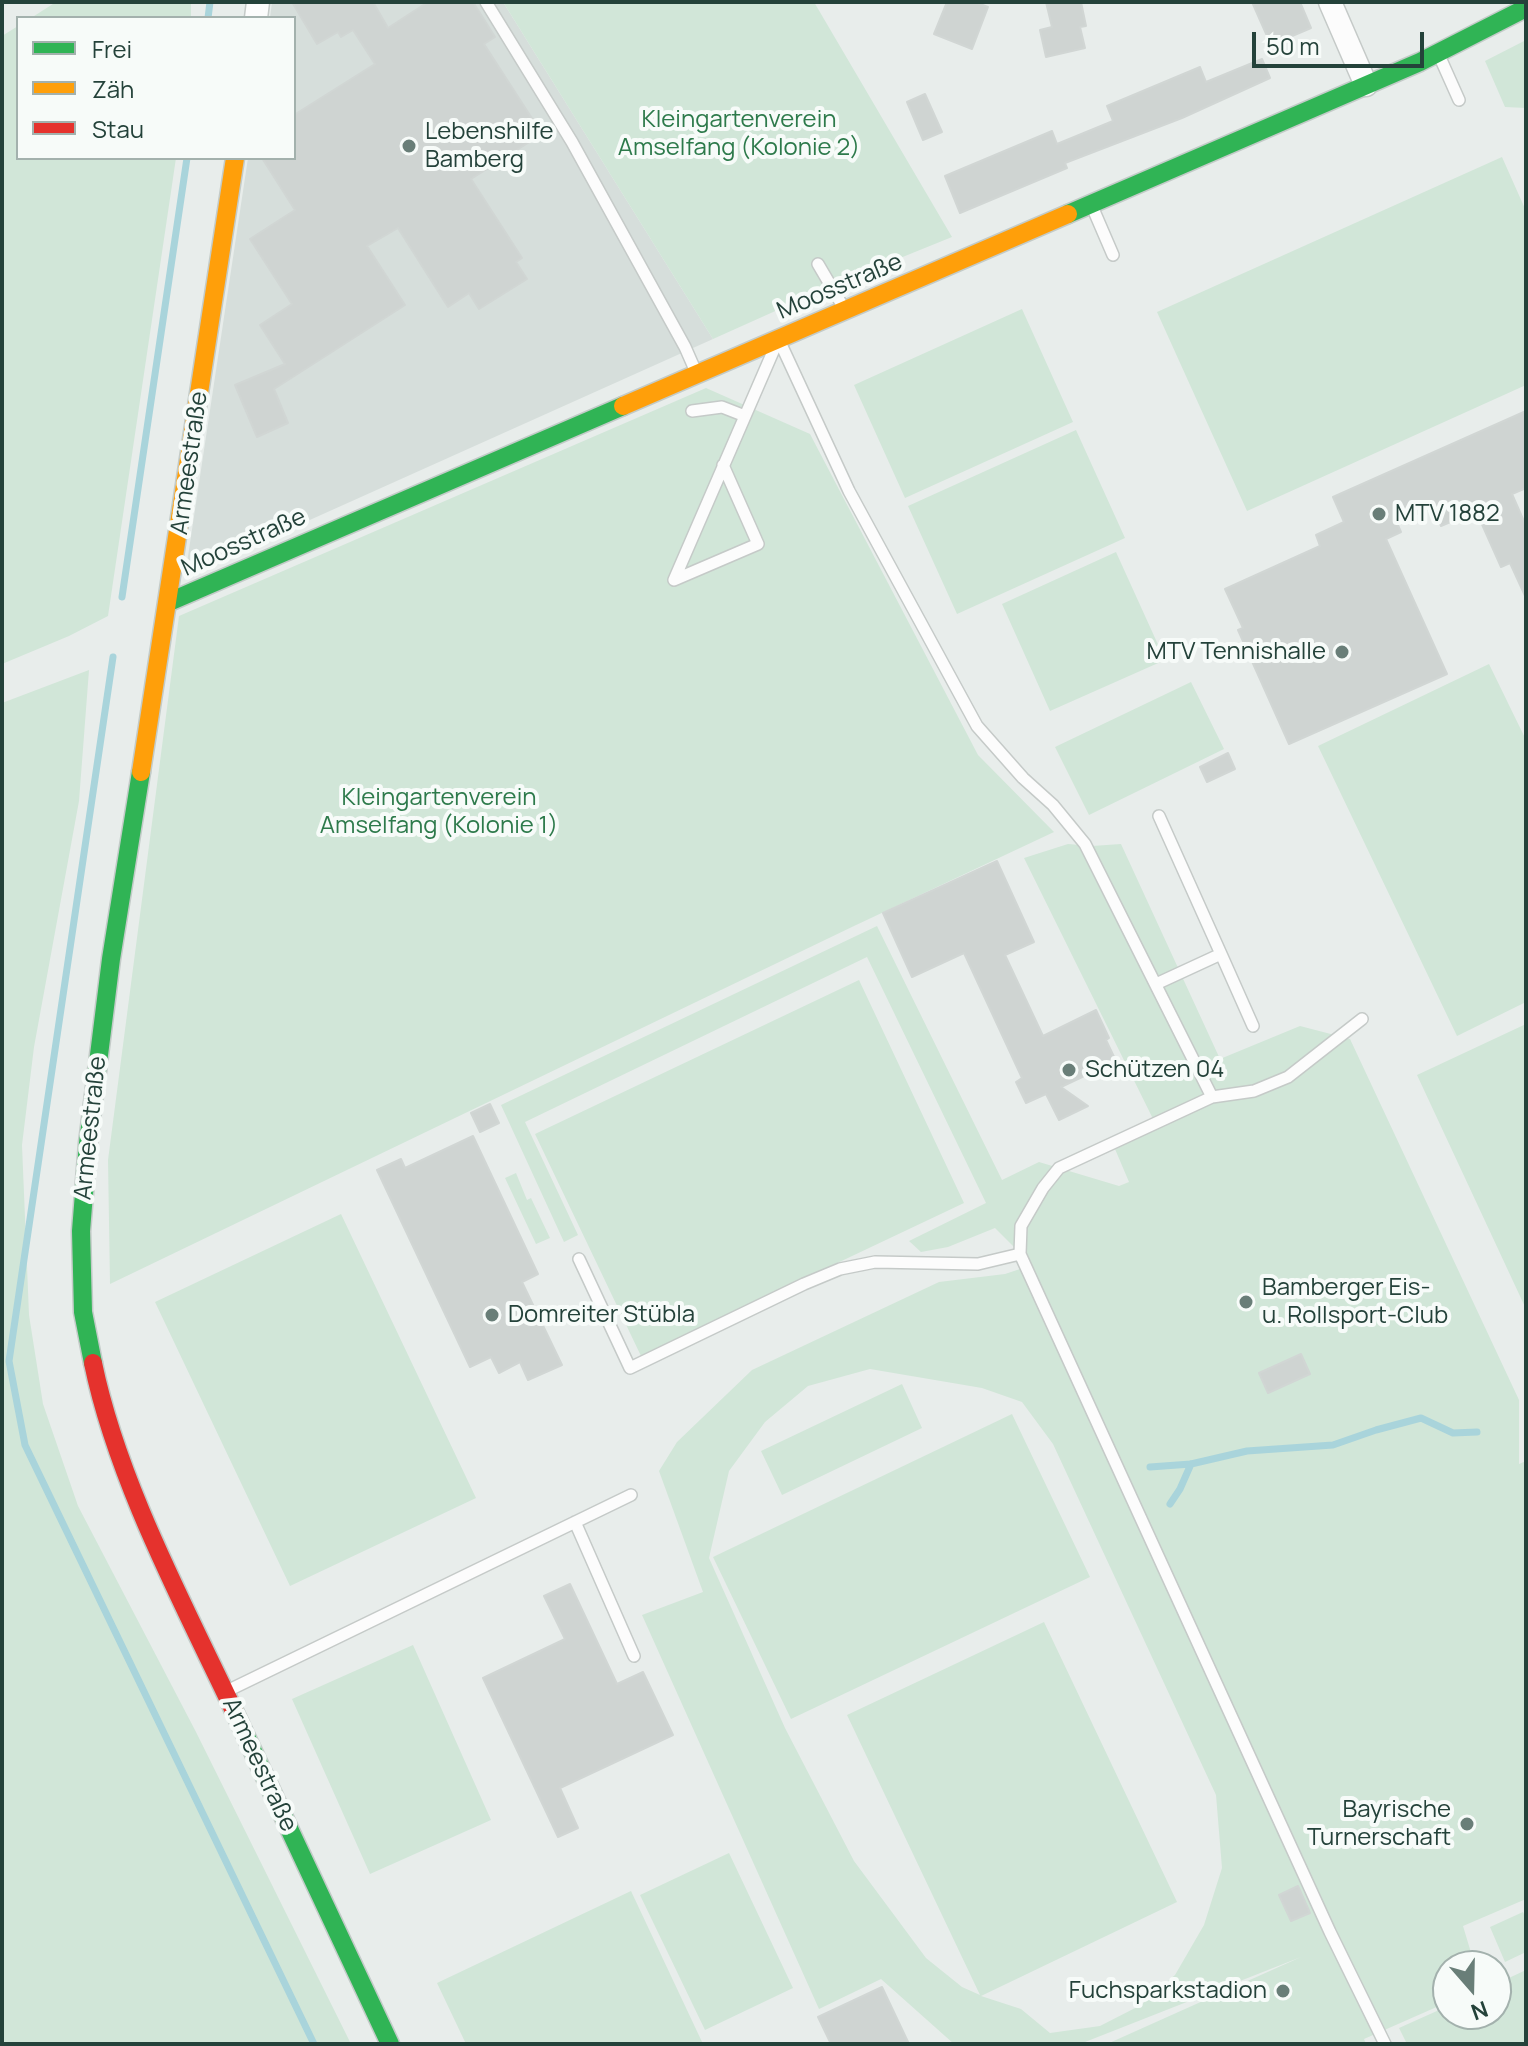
<!DOCTYPE html>
<html>
<head>
<meta charset="utf-8">
<style>
	body { margin:0 }
	#map { position:relative; width:1528px; height:2046px; overflow:hidden; background:#e8edeb; font-family:Manrope,sans-serif }
	canvas { display:block }
	.frame { position:absolute; inset:0; border:4px solid #24423a; pointer-events:none }
	.legend { position:absolute; left:16px; top:16px; width:280px; height:144px; box-sizing:border-box; background:#f7fbf9; border:2px solid #a3b1ad; margin:0; padding:10px 14px; list-style:none; font-size:24px; color:#24423a }
	.legend li { display:flex; align-items:center; gap:16px; height:40px }
	.legend b { width:40px; border:2px solid #a3b1ad }
	.north { position:absolute; left:1432px; top:1950px; width:80px; height:80px; box-sizing:border-box; background:#f7fbf9; border:2px solid #a3b1ad; border-radius:50%; rotate:160deg; font-size:22px; font-weight:700; line-height:32px; text-align:center; color:#24423a }
	.north::after { content:''; display:block; margin:auto; width:28px; height:36px; background:#697e78; clip-path:polygon(50% 0,100% 100%,50% 72%,0 100%) }
	.scale { position:absolute; left:1252px; top:32px; width:172px; height:36px; box-sizing:border-box; border:4px solid #24423a; border-top:0; padding-left:10px; font-size:24px; line-height:28px; white-space:nowrap; color:#24423a; -webkit-text-stroke:6px #f7fbf9; paint-order:stroke }
</style>
</head>
<body>
<div id="map">
<canvas width="1528" height="2046"></canvas>
<div class="frame"></div>
<ul class="legend">
<li><b style="height:10px;background:#30b455"></b>Frei</li>
<li><b style="height:10px;background:#ff9f0a"></b>Zäh</li>
<li><b style="height:10px;background:#e5322d"></b>Stau</li>
</ul>
<div class="north">N</div>
<div class="scale">50 m</div>
</div>
<script>
const ctx = document.querySelector('canvas').getContext('2d');
ctx.lineJoin = 'round';
function fill(path, color) { ctx.fillStyle = color; ctx.fill(path, 'evenodd'); }
function trace(path, color, width, dash) { ctx.strokeStyle = color; ctx.lineWidth = width; ctx.lineCap = dash ? 'butt' : 'round'; ctx.setLineDash(dash || []); ctx.stroke(path); }
function drawText(font, color, halo, rows, align = 'center') {
  ctx.font = font + ' Manrope,sans-serif'; ctx.lineWidth = 8; ctx.setLineDash([]); ctx.textBaseline = 'middle'; ctx.strokeStyle = halo; ctx.fillStyle = color; for (const [text, x, y, turn = 0] of rows) {
    ctx.save(); ctx.translate(x, y); ctx.rotate((+turn || 0) * Math.PI / 180); ctx.textAlign = isNaN(turn) ? turn : align; if (halo) ctx.strokeText(text, 0, 0); ctx.fillText(text, 0, 0); ctx.restore();
  }
}
fill(new Path2D(`
	M 272,2 L 503,2 L 713,339 L 185,576 L 248,158 L 294,158 L 294,18 L 270,18 Z`), '#d6dedb');
fill(new Path2D(`
	M 56,2 L 191,2 L 191,18 L 31,18 Z
	M 503,2 L 814,2 L 952,237 L 831,286 L 713,339 Z
	M 18,26 L 18,158 L 176,158 L 108,616 L 69,636 L 2,664 L 2,36 Z
	M 1526,40 L 1526,108 L 1505,107 L 1485,61 Z
	M 1502,157 L 1526,211 L 1526,385 L 1247,511 L 1157,312 Z
	M 1022,309 L 1073,422 L 905,498 L 854,385 Z
	M 706,388 L 810,434 L 978,755 L 1054,832 L 854,926 L 110,1284 L 108,1160 L 179,616 Z
	M 1076,430 L 1125,538 L 957,614 L 908,506 Z
	M 1116,552 L 1165,660 L 1050,711 L 1002,604 Z
	M 1489,664 L 1526,740 L 1526,1002 L 1457,1036 L 1318,746 Z
	M 89,670 L 79,801 L 34,1047 L 22,1145 L 29,1315 L 43,1404 L 78,1506 L 196,1732 L 351,2044 L 2,2044 L 2,703 Z
	M 1191,682 L 1224,749 L 1089,815 L 1055,747 Z
	M 1068,844 L 1092,846 L 1121,844 L 1220,1059 L 1300,1026 L 1350,1039 L 1519,1400 L 1519,1464 L 1526,1461 L 1526,1899 L 1463,1926 L 1475,1966 L 1448,1966 L 1448,2002 L 1364,2039 L 1366,2044 L 1107,2044 L 1301,1957 L 1080,2044 L 954,2044 L 881,1979 L 819,2009 L 642,1615 L 703,1592 L 659,1471 L 677,1442 L 752,1370 L 939,1282 L 1005,1274 L 1032,1265 L 995,1228 L 948,1247 L 921,1252 L 909,1241 L 986,1203 L 867,957 L 525,1122 L 578,1235 L 564,1242 L 501,1105 L 877,926 L 1002,1180 L 1039,1162 L 1119,1186 L 1129,1182 L 1115,1149 L 1158,1129 L 1024,858 ZM 870,1369 L 982,1388 L 1022,1402 L 1053,1444 L 1216,1795 L 1222,1868 L 1204,1925 L 1175,1975 L 1141,2005 L 1100,2026 L 1050,2033 L 1021,2009 L 981,1996 L 1177,1902 L 1044,1622 L 847,1715 L 980,1995 L 962,1987 L 926,1958 L 854,1861 L 785,1728 L 709,1558 L 729,1471 L 765,1422 L 808,1386 Z
	M 859,980 L 964,1203 L 641,1356 L 535,1134 Z
	M 1526,1024 L 1526,1309 L 1417,1075 Z
	M 516,1173 L 527,1200 L 531,1198 L 550,1238 L 536,1244 L 505,1178 Z
	M 341,1214 L 476,1498 L 290,1586 L 155,1302 Z
	M 902,1384 L 922,1428 L 782,1495 L 761,1451 Z
	M 1012,1414 L 1090,1577 L 791,1719 L 713,1557 Z
	M 413,1645 L 491,1820 L 370,1874 L 292,1699 Z
	M 729,1853 L 793,1988 L 705,2030 L 640,1895 Z
	M 631,1891 L 703,2044 L 466,2044 L 437,1983 Z
	M 1523,1912 L 1526,1918 L 1526,1952 L 1505,1962 L 1490,1927 Z
	M 1526,1970 L 1526,2044 L 1407,2044 L 1399,2028 L 1448,2006 L 1448,2014 L 1496,2014 L 1496,1984 Z`), '#d1e6d8');
trace(new Path2D(`
	M 208,18 L 210,2
	M 122,597 L 187,158
	M 113,657 L 9,1361 L 25,1445 L 314,2044
	M 1150,1467 L 1191,1464 L 1247,1451 L 1333,1445 L 1376,1430 L 1421,1418 L 1453,1433 L 1477,1432
	M 1170,1504 L 1180,1489 L 1191,1464`), '#a9d4db', 7);
const building = new Path2D(`
	M 292,2 L 373,2 L 388,28 L 428,2 L 473,2 L 495,37 L 484,44 L 542,134 L 471,179 L 522,258 L 516,262 L 527,279 L 479,309 L 469,293 L 448,307 L 398,228 L 367,246 L 405,305 L 274,389 L 288,423 L 257,437 L 235,385 L 285,364 L 260,325 L 292,304 L 250,239 L 295,210 L 262,158 L 294,158 L 294,115 L 375,64 L 353,30 L 341,37 L 338,32 L 317,44 Z
	M 947,2 L 975,2 L 988,7 L 972,49 L 934,34 Z
	M 1046,2 L 1081,2 L 1086,26 L 1080,27 L 1085,48 L 1046,57 L 1040,30 L 1052,27 Z
	M 1252,2 L 1300,2 L 1311,28 L 1271,45 Z
	M 1262,59 L 1270,78 L 1182,118 L 1065,163 L 1067,168 L 960,213 L 945,176 L 1052,131 L 1057,144 L 1113,121 L 1107,106 L 1200,67 L 1206,82 Z
	M 925,94 L 942,132 L 923,140 L 907,102 Z
	M 1526,411 L 1526,488 L 1512,494 L 1526,526 L 1526,598 L 1510,563 L 1501,567 L 1476,511 L 1441,526 L 1433,507 L 1397,523 L 1401,532 L 1386,539 L 1447,674 L 1289,744 L 1238,630 L 1243,628 L 1225,589 L 1320,546 L 1316,535 L 1344,522 L 1333,497 Z
	M 1228,753 L 1235,769 L 1207,782 L 1200,767 Z
	M 997,861 L 1034,942 L 1005,955 L 1043,1036 L 1096,1010 L 1109,1038 L 1106,1040 L 1116,1061 L 1061,1087 L 1088,1106 L 1059,1120 L 1046,1094 L 1026,1103 L 1016,1082 L 1022,1078 L 964,953 L 912,977 L 883,913 Z
	M 490,1104 L 499,1123 L 480,1132 L 471,1113 Z
	M 473,1136 L 538,1274 L 522,1282 L 562,1365 L 528,1380 L 520,1362 L 499,1373 L 491,1357 L 470,1367 L 377,1170 L 401,1159 L 405,1168 Z
	M 1301,1354 L 1310,1374 L 1268,1393 L 1259,1373 Z
	M 570,1584 L 617,1684 L 643,1672 L 673,1735 L 560,1788 L 578,1828 L 558,1837 L 483,1678 L 565,1639 L 544,1596 Z
	M 1298,1886 L 1310,1913 L 1291,1921 L 1279,1895 Z
	M 882,1987 L 909,2044 L 831,2044 L 818,2017 Z`);
fill(building, '#cfd4d2');
trace(building, '#d1d6d4', 2);
const lane = new Path2D(`
	M 486,2 L 572,142 L 685,347 L 696,372
	M 1438,53 L 1459,100
	M 1091,204 L 1113,255
	M 818,264 L 845,310
	M 779,340 L 849,491 L 977,726 L 1023,778 L 1053,805 L 1085,844 L 1212,1097
	M 692,411 L 722,407 L 745,416
	M 674,580 L 775,347
	M 674,580 L 758,544 L 723,465
	M 1159,816 L 1221,954
	M 1156,984 L 1221,954 L 1253,1026
	M 1362,1019 L 1288,1077 L 1254,1091 L 1212,1097 L 1059,1168 L 1043,1188 L 1021,1226 L 1020,1254 L 1330,1932 L 1385,2044
	M 579,1259 L 630,1368 L 804,1284 L 840,1269 L 875,1262 L 978,1264 L 1020,1254
	M 575,1522 L 634,1656
	M 225,1692 L 631,1495`);
const street = new Path2D(`
	M 1330,2 L 1366,85
	M 256,18 L 258,2`);
const fast = new Path2D(`
	M 1068,214 L 1420,62 L 1526,8
	M 169,602 L 623,406
	M 93,1363 L 83,1312 L 81,1231 L 88,1143 L 111,959 L 141,772
	M 234,1711 L 390,2044`);
const slow = new Path2D(`
	M 623,406 L 1068,214
	M 141,772 L 235,158`);
const jam = new Path2D(`
	M 93,1363 C 117,1480 183,1603 234,1711`);
trace(lane, '#c5cac8', 14);
trace(street, '#c5cac8', 25);
trace(fast, '#c3cbc8', 21);
trace(slow, '#c3cbc8', 21);
trace(jam, '#c3cbc8', 21);
trace(lane, '#fcfcfc', 11);
trace(street, '#fcfcfc', 22);
trace(fast, '#30b455', 18);
trace(slow, '#ff9f0a', 18);
trace(jam, '#e5322d', 18);
for (const [x, y, r, color] of [
	[409,146,8,"#697e78"],
	[1379,514,8,"#697e78"],
	[1342,652,8,"#697e78"],
	[1069,1070,8,"#697e78"],
	[1246,1302,8,"#697e78"],
	[492,1315,8,"#697e78"],
	[1467,1824,8,"#697e78"],
	[1283,1991,8,"#697e78"]
]) { const dot = new Path2D(); dot.arc(x, y, r, 0, 2 * Math.PI); ctx.fillStyle = color; ctx.fill(dot); trace(dot, '#f7fbf9', 3); }
drawText('24px', '#2d7a4b', '#f7fbf9', [
	["Kleingartenverein",739,120],
	["Amselfang (Kolonie 2)",739,148],
	["Kleingartenverein",439,798],
	["Amselfang (Kolonie 1)",439,826]
]);
drawText('24px', '#24423a', '#f7fbf9', [
	["Lebenshilfe",425,132],
	["Bamberg",425,160],
	["MTV 1882",1395,514],
	["MTV Tennishalle",1326,652,"right"],
	["Schützen 04",1085,1070],
	["Bamberger Eis-",1262,1288],
	["u. Rollsport-Club",1262,1316],
	["Domreiter Stübla",508,1315],
	["Bayrische",1451,1810,"right"],
	["Turnerschaft",1451,1838,"right"],
	["Fuchsparkstadion",1267,1991,"right"]
], 'left');
drawText('24px', '#24423a', '#f7fbf9', [
	["Moosstraße",840,287,-23],
	["Armeestraße",190,463,-82],
	["Moosstraße",244,543,-24],
	["Armeestraße",91,1128,-84],
	["Armeestraße",259,1765,65]
]);
</script>
</body>
</html>
